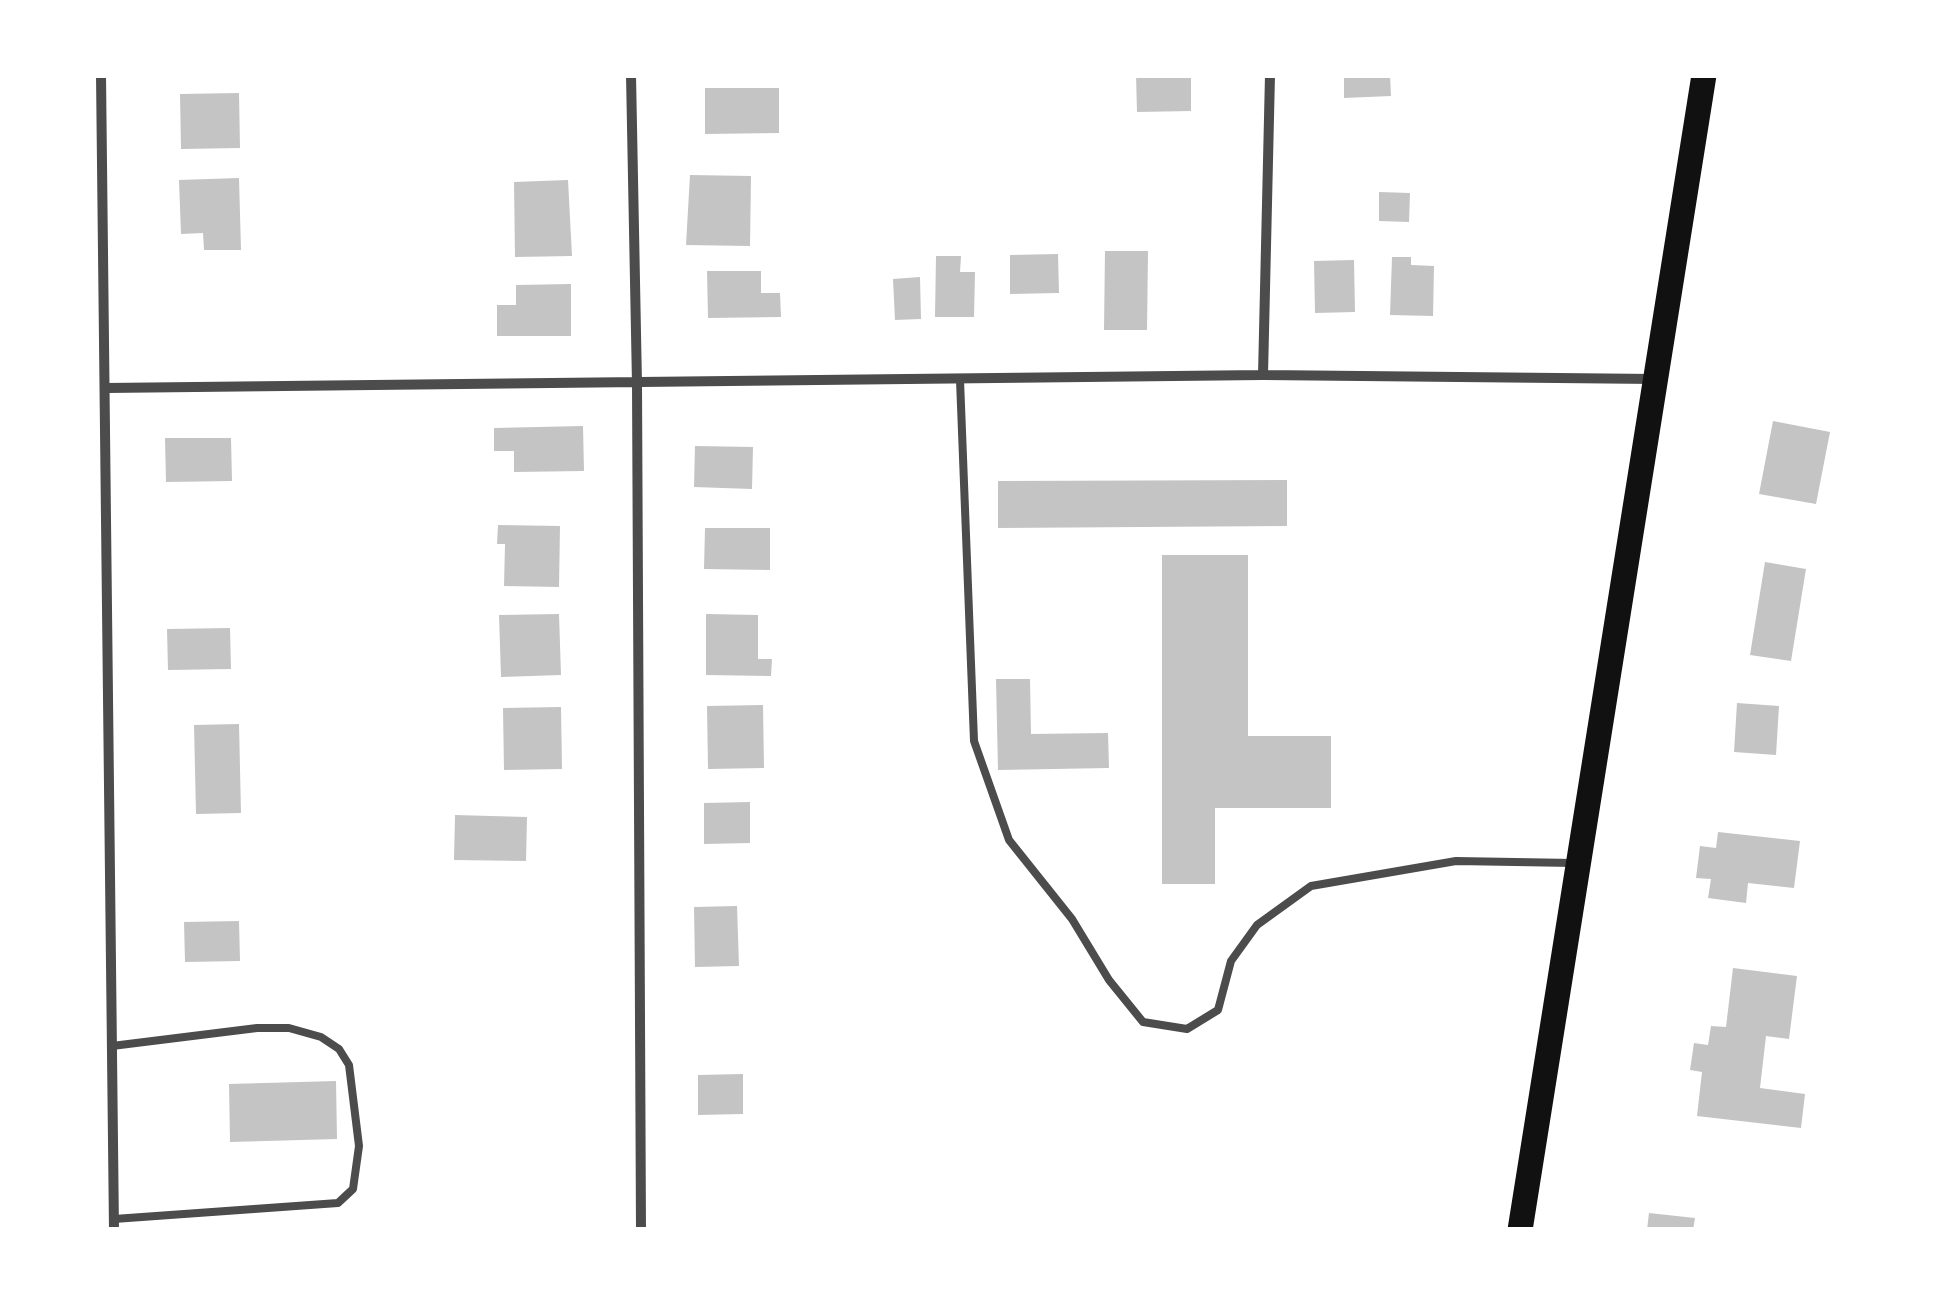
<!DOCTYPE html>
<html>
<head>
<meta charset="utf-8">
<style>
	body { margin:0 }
	#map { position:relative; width:1940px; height:1305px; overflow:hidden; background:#fff; font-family:"Open Sans",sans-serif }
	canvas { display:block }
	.frame { position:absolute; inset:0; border:78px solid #fff; pointer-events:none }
</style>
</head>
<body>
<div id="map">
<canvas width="1940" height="1305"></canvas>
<div class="frame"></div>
</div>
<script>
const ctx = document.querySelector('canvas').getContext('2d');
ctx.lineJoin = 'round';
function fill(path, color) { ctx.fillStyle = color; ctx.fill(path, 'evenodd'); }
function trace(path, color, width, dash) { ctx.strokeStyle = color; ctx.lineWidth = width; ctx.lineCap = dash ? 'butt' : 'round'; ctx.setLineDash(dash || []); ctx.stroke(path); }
fill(new Path2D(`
	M 1136,75 L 1191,75 L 1191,111 L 1137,112 Z
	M 1344,75 L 1390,75 L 1391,96 L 1344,98 Z
	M 705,88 L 779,88 L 779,133 L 705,134 Z
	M 239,93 L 240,148 L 181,149 L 180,94 Z
	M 690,175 L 751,176 L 750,246 L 686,245 Z
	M 239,178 L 241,250 L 204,250 L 203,233 L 181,234 L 179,180 Z
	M 568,180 L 572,256 L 515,257 L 514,182 Z
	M 1379,192 L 1410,193 L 1409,222 L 1379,221 Z
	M 1105,251 L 1148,251 L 1147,330 L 1104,330 Z
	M 1058,254 L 1059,293 L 1010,294 L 1010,255 Z
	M 936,256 L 961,256 L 960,272 L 975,272 L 974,317 L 935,317 Z
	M 1392,257 L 1411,257 L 1411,265 L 1434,266 L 1433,316 L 1390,315 Z
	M 1354,260 L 1355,312 L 1315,313 L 1314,261 Z
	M 707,271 L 761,271 L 761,293 L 780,293 L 781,317 L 708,318 Z
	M 920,277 L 921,319 L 895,320 L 893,279 Z
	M 571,284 L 571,336 L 497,336 L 497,305 L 516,305 L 516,285 Z
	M 1773,421 L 1830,432 L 1816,504 L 1759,494 Z
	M 583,426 L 584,471 L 514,472 L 514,451 L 494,451 L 494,428 Z
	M 165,438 L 231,438 L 232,481 L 166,482 Z
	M 695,446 L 753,447 L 752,489 L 694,487 Z
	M 1287,480 L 1287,526 L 998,528 L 998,481 Z
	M 498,525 L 560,526 L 559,587 L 504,586 L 505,544 L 497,544 Z
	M 705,528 L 770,528 L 770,570 L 704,569 Z
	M 1162,555 L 1248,555 L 1248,736 L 1331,736 L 1331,808 L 1215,808 L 1215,884 L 1162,884 Z
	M 1765,562 L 1806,569 L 1791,661 L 1750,655 Z
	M 559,614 L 561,675 L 501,677 L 499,615 Z
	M 706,614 L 758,615 L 758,659 L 772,659 L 771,676 L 706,675 Z
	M 230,628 L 231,669 L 168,670 L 167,629 Z
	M 996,679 L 1030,679 L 1031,734 L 1108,733 L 1109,768 L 998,770 Z
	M 1737,703 L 1779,706 L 1776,755 L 1734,752 Z
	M 763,705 L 764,768 L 708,769 L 707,706 Z
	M 561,707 L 562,769 L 504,770 L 503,708 Z
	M 239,724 L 241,813 L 196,814 L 194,725 Z
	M 750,802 L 750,843 L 704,844 L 704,803 Z
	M 455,815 L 527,817 L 526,861 L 454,860 Z
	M 1718,832 L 1800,841 L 1794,888 L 1748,883 L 1746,903 L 1708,898 L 1711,879 L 1696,878 L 1700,846 L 1716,848 Z
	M 737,906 L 739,966 L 695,967 L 694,907 Z
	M 239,921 L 240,961 L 185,962 L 184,922 Z
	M 1733,968 L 1797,976 L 1789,1039 L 1766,1036 L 1760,1088 L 1805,1094 L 1801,1128 L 1697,1116 L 1702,1072 L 1690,1070 L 1694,1043 L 1708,1045 L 1711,1026 L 1726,1027 Z
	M 743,1074 L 743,1114 L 698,1115 L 698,1075 Z
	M 336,1081 L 337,1139 L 230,1142 L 229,1084 Z
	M 1649,1213 L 1695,1218 L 1693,1230 L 1647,1230 Z`), '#c4c4c4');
trace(new Path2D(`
	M 960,380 L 974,741 L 1009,840 L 1072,919 L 1109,980 L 1143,1022 L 1187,1029 L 1218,1010 L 1231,961 L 1257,925 L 1311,886 L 1456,861 L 1574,863
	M 112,1046 L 257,1028 L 289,1028 L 321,1037 L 339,1049 L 349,1065 L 359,1146 L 353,1189 L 338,1203 L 114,1219`), '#4c4c4c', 8);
trace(new Path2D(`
	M 101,75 L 114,1230
	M 631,75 L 637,384 L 641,1230
	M 1263,375 L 1270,75
	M 106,388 L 1263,375 L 1655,379`), '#4c4c4c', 10);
trace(new Path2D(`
	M 1520,1230 L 1704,75`), '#111', 25);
</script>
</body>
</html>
